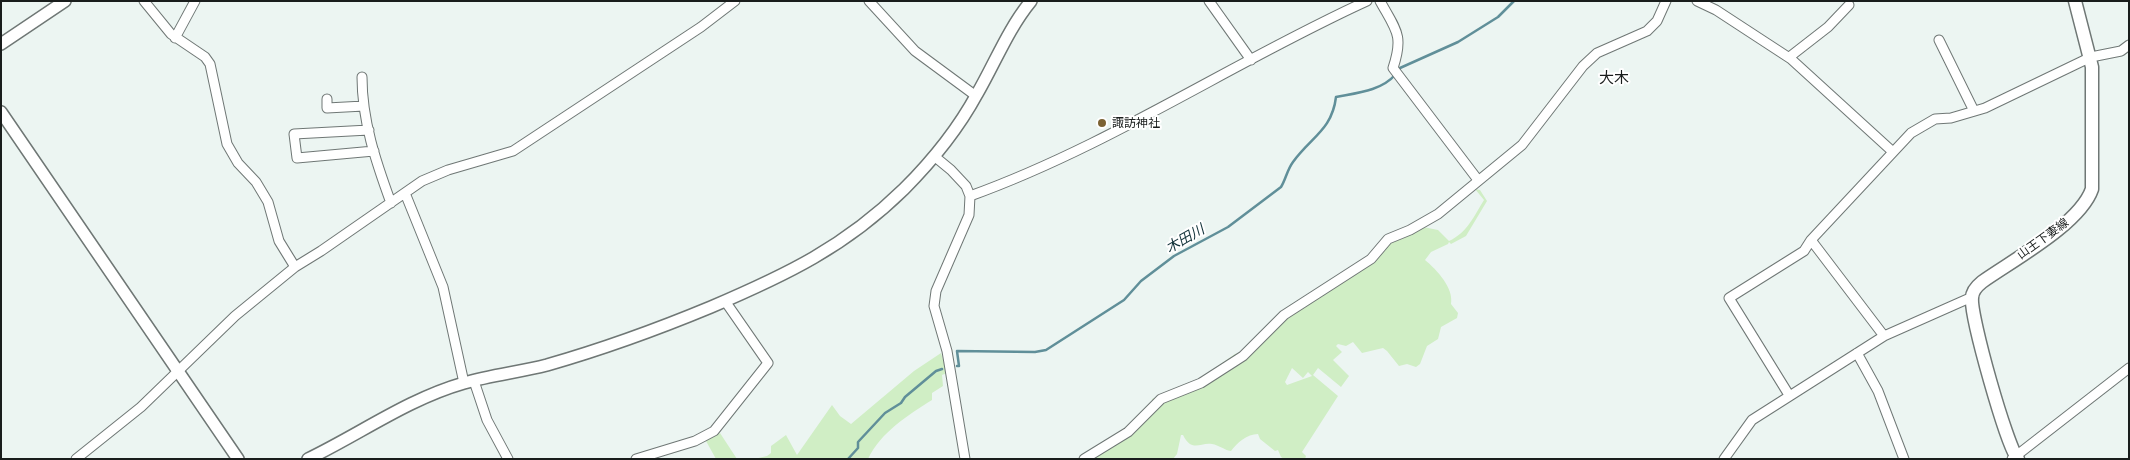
<!DOCTYPE html>
<html>
<head>
<meta charset="utf-8">
<style>
	body { margin:0 }
	#map { position:relative; width:2130px; height:460px; overflow:hidden; background:#ecf5f2; font-family:Raleway,sans-serif }
	canvas { display:block }
	.frame { position:absolute; inset:0; border:2px solid #191d1c; pointer-events:none }
</style>
</head>
<body>
<div id="map">
<canvas width="2130" height="460"></canvas>
<div class="frame"></div>
</div>
<script>
const ctx = document.querySelector('canvas').getContext('2d');
ctx.lineJoin = 'round';
function fill(path, color) { ctx.fillStyle = color; ctx.fill(path, 'evenodd'); }
function trace(path, color, width, dash) { ctx.strokeStyle = color; ctx.lineWidth = width; ctx.lineCap = dash ? 'butt' : 'round'; ctx.setLineDash(dash || []); ctx.stroke(path); }
function drawText(font, color, halo, rows, align = 'center') {
  ctx.font = font + ' Raleway,"Noto Sans JP",sans-serif'; ctx.lineWidth = 4; ctx.setLineDash([]); ctx.textBaseline = 'middle'; ctx.strokeStyle = halo; ctx.fillStyle = color; for (const [text, x, y, turn = 0] of rows) {
    ctx.save(); ctx.translate(x, y); ctx.rotate((+turn || 0) * Math.PI / 180); ctx.textAlign = isNaN(turn) ? turn : align; if (halo) ctx.strokeText(text, 0, 0); ctx.fillText(text, 0, 0); ctx.restore();
  }
}
fill(new Path2D(`
	M 1475,189 L 1480,190 L 1487,201 L 1466,236 L 1451,244 L 1449,242 L 1448,244 L 1431,252 L 1425,260 C 1437,270 1454,288 1451,304 L 1458,313 L 1457,318 L 1441,327 L 1438,339 L 1427,346 L 1420,364 L 1416,367 L 1407,364 L 1399,366 L 1387,351 L 1383,348 L 1362,353 L 1353,342 L 1346,346 L 1338,344 L 1336,346 L 1342,352 L 1333,360 L 1349,376 L 1341,387 L 1318,368 L 1313,375 L 1338,396 L 1302,452 L 1306,456 L 1305,459 L 1284,459 L 1281,457 L 1278,450 L 1275,451 L 1260,439 L 1258,434 C 1247,434 1237,443 1231,451 C 1224,450 1219,445 1212,444 C 1200,442 1192,453 1183,435 L 1181,435 L 1177,454 L 1173,459 L 1091,459 C 1114,444 1136,432 1153,411 L 1152,399 L 1201,378 L 1235,354 L 1239,353 L 1274,318 L 1290,305 L 1316,291 L 1341,273 L 1360,268 L 1389,242 L 1423,227 L 1438,230 L 1449,241 C 1467,233 1474,216 1484,200 ZM 1292,368 L 1303,378 L 1308,372 L 1312,376 L 1287,385 L 1285,382 Z
	M 941,353 L 947,373 L 942,375 L 943,386 L 932,393 L 932,400 C 908,415 881,432 868,459 L 754,459 L 767,456 L 771,453 L 771,446 L 786,435 L 797,455 L 832,405 L 840,416 L 851,424 L 914,371 Z
	M 720,433 L 737,459 L 716,459 L 706,441 Z`), '#d0eec5');
trace(new Path2D(`
	M 1400,68 L 1458,42 L 1498,17 L 1514,1
	M 957,366 L 959,366 L 957,351 L 1035,352 L 1046,350 L 1124,300 L 1141,281 L 1174,256 L 1228,227 L 1281,187 C 1286,179 1287,170 1293,162 C 1311,137 1332,130 1336,97 C 1356,93 1381,91 1395,75
	M 848,459 L 858,448 L 858,442 L 885,413 L 901,403 L 905,397 L 936,371 L 942,369`), '#608f99', 2.5);
const minor = new Path2D(`
	M 144,1 L 171,34 L 205,57 L 210,64 L 227,144 L 238,163 L 256,182 L 268,202 L 279,241 L 295,267
	M 869,1 L 915,51 L 976,96
	M 1209,1 L 1251,60
	M 1380,1 C 1396,30 1404,35 1393,68 L 1478,180
	M 1697,1 L 1716,10 L 1791,59 L 1893,152
	M 175,38 L 195,1
	M 1939,40 L 1974,111
	M 1791,59 L 1792,55 L 1828,27 L 1849,5
	M 362,77 C 362,121 376,162 391,203
	M 327,99 L 327,108 L 364,106
	M 369,130 L 294,134 L 297,158 L 374,151
	M 934,156 L 951,170 L 966,186 L 970,196 L 969,215 L 936,291 L 934,306 L 947,351 L 965,459
	M 405,193 L 443,287 L 464,383
	M 970,196 C 1109,146 1233,62 1367,1
	M 1884,336 L 1811,240 L 1911,133 L 1935,119 L 1951,118 L 1985,108 L 2091,57 L 2121,51 L 2129,45
	M 1857,353 L 1878,391 L 1904,459
	M 474,381 L 487,420 L 508,459
	M 1789,395 L 1729,298 L 1804,251 L 1811,240
	M 76,459 L 141,407 L 235,316 L 295,267 L 321,251 L 422,181 L 448,170 L 513,151 L 701,27 L 735,1
	M 636,459 L 695,441 L 714,431 L 768,363 L 725,301
	M 1084,459 L 1128,432 L 1161,399 L 1201,383 L 1243,356 L 1284,315 L 1371,259 L 1388,239 L 1410,230 L 1438,214 L 1522,145 L 1583,66 L 1597,53 L 1647,31 L 1657,21 L 1666,1
	M 1724,459 L 1752,420 L 1884,336 L 1972,297
	M 2012,459 L 2129,368`);
const tertiary = new Path2D(`
	M 1,44 L 65,1
	M 1,112 L 238,459
	M 308,459 C 360,434 408,399 464,383 C 491,375 520,372 547,365 C 603,349 658,329 711,307 C 786,275 845,247 904,189 C 932,161 958,129 977,94 C 995,63 1008,29 1031,1`);
const secondary = new Path2D(`
	M 2018,459 C 2007,447 1970,316 1972,298 C 1972,292 1977,286 1982,282 C 2013,260 2080,224 2092,189 L 2092,67 L 2075,1`);
trace(minor, '#6f7775', 11);
trace(tertiary, '#6f7775', 14);
trace(secondary, '#6f7775', 15);
trace(minor, '#fff', 9);
trace(tertiary, '#fff', 11);
trace(secondary, '#fff', 12);
for (const [x, y, r, color] of [
	[1102,123,5,"#7b6233"]
]) { const dot = new Path2D(); dot.arc(x, y, r, 0, 2 * Math.PI); ctx.fillStyle = color; ctx.fill(dot); trace(dot, '#fff', 2); }
drawText('12px', '#191d1c', '#fff', [
	["諏訪神社",1112,123]
], 'left');
drawText('12px', '#191d1c', '#fff', [
	["山王下妻線",2043,239,-36]
]);
drawText('italic 14px', '#103138', '#fff', [
	["木田川",1185,239,-30]
]);
drawText('15px', '#191d1c', '#fff', [
	["大木",1614,78]
]);
</script>
</body>
</html>
